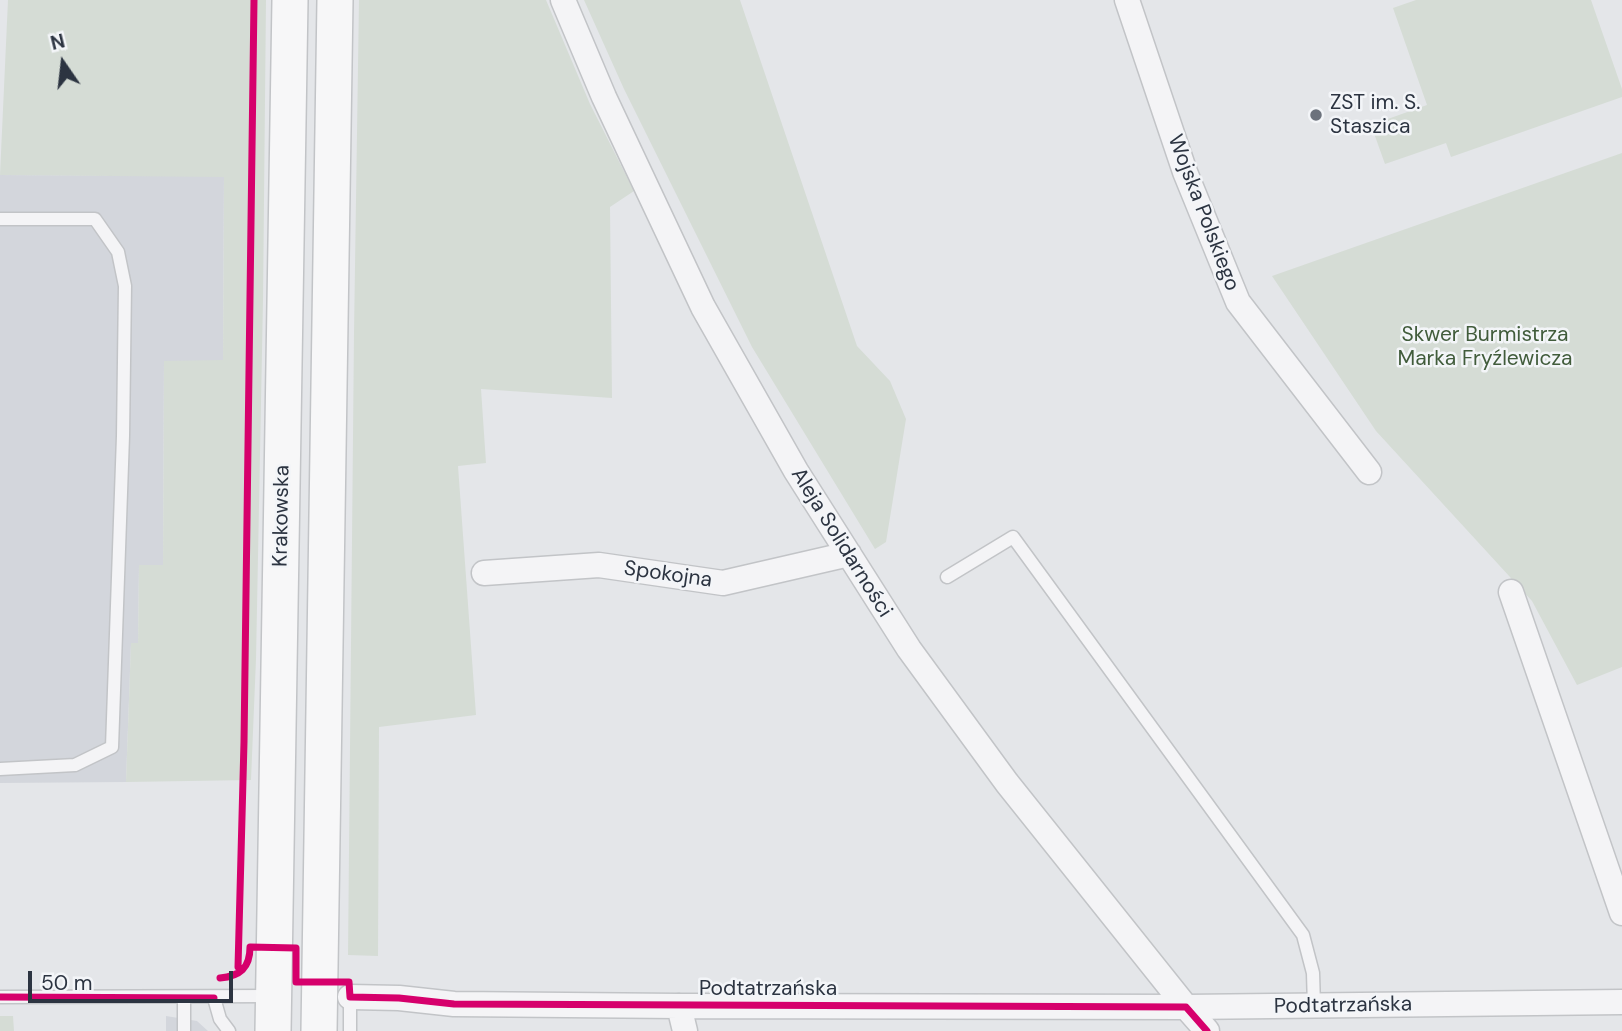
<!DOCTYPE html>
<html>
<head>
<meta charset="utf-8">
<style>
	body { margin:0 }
	#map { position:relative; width:1622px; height:1031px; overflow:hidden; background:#e4e6e9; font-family:"DM Sans",sans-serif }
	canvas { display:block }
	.north { position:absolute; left:28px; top:28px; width:70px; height:70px; -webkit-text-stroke:5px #f3f5f8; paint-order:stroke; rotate:346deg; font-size:19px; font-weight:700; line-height:28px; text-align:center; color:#2c3441 }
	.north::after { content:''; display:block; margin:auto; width:24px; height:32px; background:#2c3441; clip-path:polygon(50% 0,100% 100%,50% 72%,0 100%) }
	.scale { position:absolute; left:28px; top:971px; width:205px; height:32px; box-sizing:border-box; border:4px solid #2c3441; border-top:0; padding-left:9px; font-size:21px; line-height:24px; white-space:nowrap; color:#2c3441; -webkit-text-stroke:5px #f3f5f8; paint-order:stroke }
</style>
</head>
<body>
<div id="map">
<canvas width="1622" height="1031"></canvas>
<div class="north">N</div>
<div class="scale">50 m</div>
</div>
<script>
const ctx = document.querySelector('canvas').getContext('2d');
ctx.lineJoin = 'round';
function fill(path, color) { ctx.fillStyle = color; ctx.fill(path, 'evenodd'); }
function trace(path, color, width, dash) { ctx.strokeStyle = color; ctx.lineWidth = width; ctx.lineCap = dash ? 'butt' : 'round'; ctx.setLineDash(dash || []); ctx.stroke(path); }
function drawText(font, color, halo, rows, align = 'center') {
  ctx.font = font + ' "DM Sans",sans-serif'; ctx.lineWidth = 5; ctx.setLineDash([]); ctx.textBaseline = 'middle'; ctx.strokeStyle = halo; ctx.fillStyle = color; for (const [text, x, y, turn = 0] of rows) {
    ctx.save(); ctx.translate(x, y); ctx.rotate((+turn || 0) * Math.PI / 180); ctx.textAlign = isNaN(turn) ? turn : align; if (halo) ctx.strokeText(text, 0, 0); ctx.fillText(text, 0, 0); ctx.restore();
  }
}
fill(new Path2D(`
	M 0,175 L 224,176 L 223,361 L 164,361 L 163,565 L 139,566 L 138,643 L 131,644 L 126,782 L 0,783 Z
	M 166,1016 L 197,1021 L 208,1031 L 166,1031 Z`), '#d3d6dc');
fill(new Path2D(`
	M 8,0 L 266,0 L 263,300 L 256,659 L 251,780 L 126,782 L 131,643 L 138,643 L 139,565 L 163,565 L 164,361 L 223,360 L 224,177 L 0,175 Z
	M 359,0 L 546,0 L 590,104 L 634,191 L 610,207 L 612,398 L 481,389 L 486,463 L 458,466 L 476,715 L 379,727 L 378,956 L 348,955 L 354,333 Z
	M 584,0 L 740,0 L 857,346 L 890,381 L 906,419 L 886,542 L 875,549 L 752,347 L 624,89 Z
	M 1416,0 L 1591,0 L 1622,89 L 1622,97 L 1451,157 L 1446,143 L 1385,164 L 1371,125 L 1427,105 L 1393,8 Z
	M 1622,153 L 1622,667 L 1577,685 L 1532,601 L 1376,431 L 1272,276 Z
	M 0,1016 L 13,1016 L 14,1031 L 0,1031 Z`), '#d5dcd5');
const service = new Path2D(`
	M 0,219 L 95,219 L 118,252 L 125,286 L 123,436 L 112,747 L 75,765 L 0,769
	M 947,577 L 1013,537 L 1303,935 L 1313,973 L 1314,1006
	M 0,997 L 270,996
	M 350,997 L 350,1031
	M 184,998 L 184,1031
	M 214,998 L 220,1019 L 229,1031`);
const minor = new Path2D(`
	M 563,0 L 604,97 L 703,307 L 796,471 L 909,649 L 1007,783 L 1186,1007 L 1207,1031
	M 1127,0 L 1185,172 L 1238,302 L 1369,472
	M 484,573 L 599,565 L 723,583 L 849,554
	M 1511,592 L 1622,913
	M 350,997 L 399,998 L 454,1004 L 679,1006 L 1186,1007 L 1622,1002
	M 679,1006 L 685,1031`);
const secondary = new Path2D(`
	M 273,1031 L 290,0
	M 319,1031 L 335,0`);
trace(service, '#c2c4c7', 15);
trace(minor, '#c2c4c7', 27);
trace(secondary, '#c2c4c7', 38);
trace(service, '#f4f4f6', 12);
trace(minor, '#f4f4f6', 24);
trace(secondary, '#f7f7f8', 35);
trace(new Path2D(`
	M 238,967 L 244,742 L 254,0
	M 220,978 C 240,976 250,968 250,947 L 296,948 L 296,982 L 349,982 L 350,997 L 399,998 L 454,1004 L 1186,1007 L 1207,1031
	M 0,997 L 214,998`), '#d6006c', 7);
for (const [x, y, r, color] of [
	[1316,115,7,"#6c727c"]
]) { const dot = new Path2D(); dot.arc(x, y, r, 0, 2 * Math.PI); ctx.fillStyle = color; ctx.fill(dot); trace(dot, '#f3f5f8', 2.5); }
drawText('21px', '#2c3441', '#f3f5f8', [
	["ZST im. S.",1330,103],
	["Staszica",1330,127]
], 'left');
drawText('21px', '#2c3441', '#f3f5f8', [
	["Wojska Polskiego",1203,213,69],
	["Krakowska",282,516,-89],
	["Aleja Solidarności",841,543,58],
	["Spokojna",668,575,8],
	["Podtatrzańska",768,989],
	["Podtatrzańska",1343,1006,-1]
]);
drawText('21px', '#415c3b', '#f3f5f8', [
	["Skwer Burmistrza",1485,335],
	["Marka Fryźlewicza",1485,359]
]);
</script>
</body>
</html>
